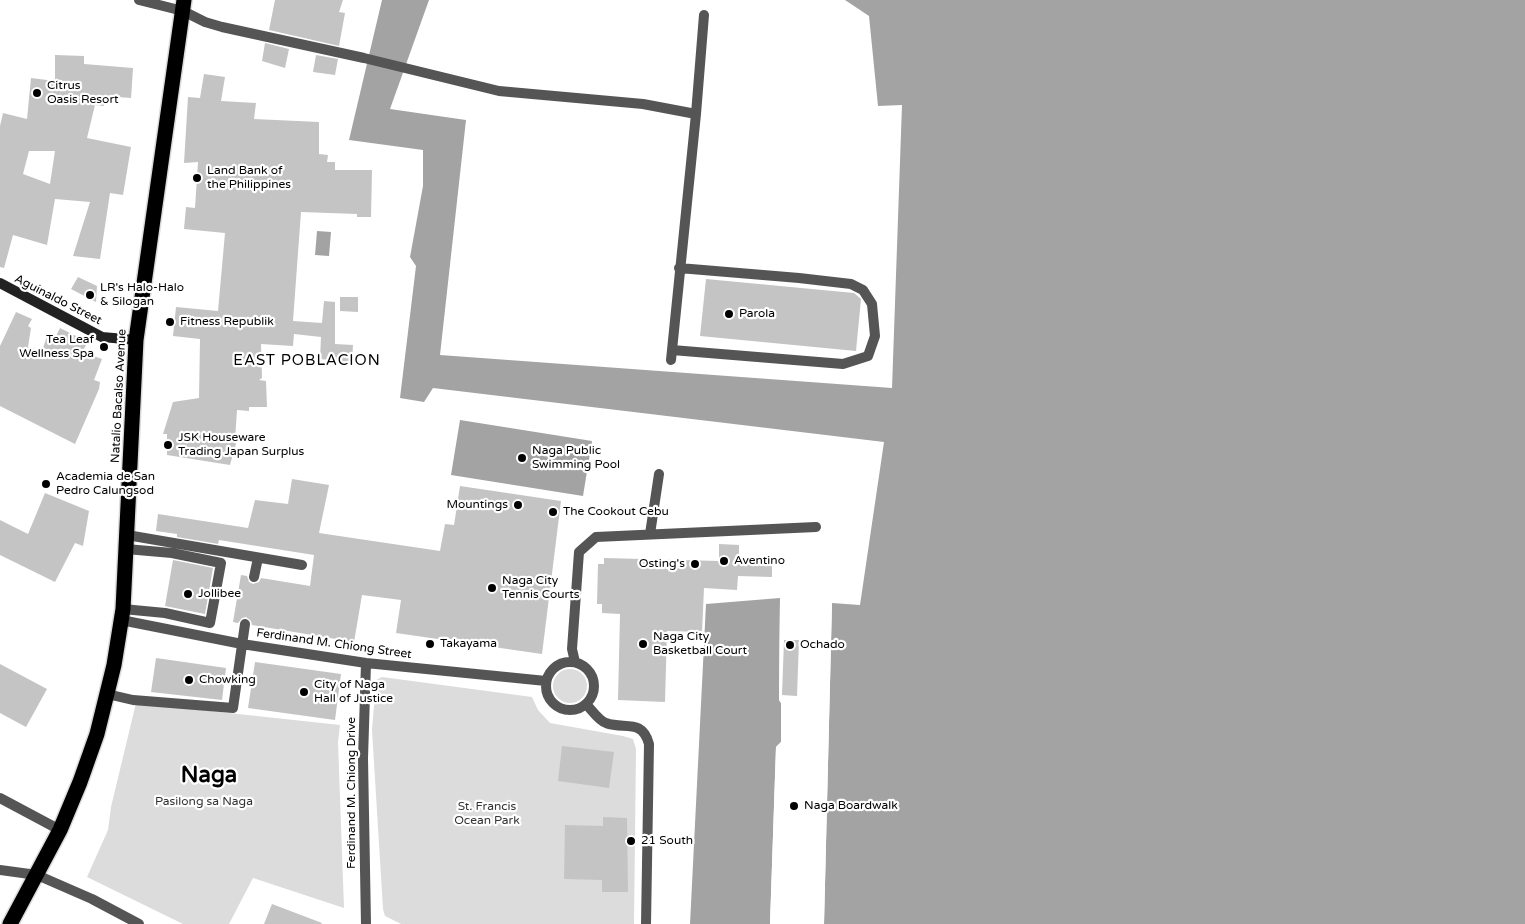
<!DOCTYPE html>
<html>
<head>
<meta charset="utf-8">
<style>
	body { margin:0 }
	canvas { display:block; background:#fff }
</style>
</head>
<body>
<canvas width="1525" height="924"></canvas>
<script>
const ctx = document.querySelector('canvas').getContext('2d');
ctx.lineJoin = 'round';
function fill(path, color) { ctx.fillStyle = color; ctx.fill(path, 'evenodd'); }
function trace(path, color, width, dash) { ctx.strokeStyle = color; ctx.lineWidth = width; ctx.lineCap = dash ? 'butt' : 'round'; ctx.setLineDash(dash || []); ctx.stroke(path); }
function drawText(font, color, halo, rows, align = 'center') {
  ctx.font = font + ' "Varela Round",sans-serif'; ctx.lineWidth = 4.5; ctx.setLineDash([]); ctx.textBaseline = 'middle'; ctx.strokeStyle = halo; ctx.fillStyle = color; for (const [text, x, y, turn = 0] of rows) {
    ctx.save(); ctx.translate(x, y); ctx.rotate((+turn || 0) * Math.PI / 180); ctx.textAlign = isNaN(turn) ? turn : align; if (halo) ctx.strokeText(text, 0, 0); ctx.fillText(text, 0, 0); ctx.restore();
  }
}
fill(new Path2D(`
	M553 686a17 17 0 1 1 34 0a17 17 0 1 1-34 0Z
	M 382,677 L 532,697 L 538,710 L 550,723 L 623,736 L 633,739 L 636,749 L 634,924 L 401,924 L 385,916 L 383,909 L 372,730 L 376,680 Z
	M 136,703 L 340,725 L 338,742 L 344,908 L 253,878 L 229,924 L 183,924 L 87,877 L 108,830 L 111,807 Z`), '#dcdcdc');
fill(new Path2D(`
	M 382,0 L 429,0 L 390,109 L 466,120 L 440,355 L 892,388 L 902,105 L 878,106 L 869,16 L 845,0 L 1525,0 L 1525,924 L 824,924 L 832,603 L 860,605 L 884,442 L 433,388 L 424,402 L 400,398 L 416,266 L 410,257 L 423,186 L 423,150 L 349,140 Z
	M 317,231 L 331,232 L 329,256 L 315,255 Z
	M 460,420 L 592,441 L 583,496 L 451,475 Z
	M 780,598 L 779,700 L 781,703 L 781,742 L 776,747 L 770,924 L 690,924 L 706,604 Z`), '#a3a3a3');
fill(new Path2D(`
	M 780,598 L 783,598 L 781,699 L 784,703 L 784,742 L 779,748 L 773,924 L 770,924 L 776,747 L 781,742 L 781,703 L 779,700 Z
	M 829,603 L 832,603 L 824,924 L 821,924 Z`), '#fff');
fill(new Path2D(`
	M 275,0 L 343,0 L 339,12 L 345,13 L 339,46 L 269,30 Z
	M 265,43 L 289,49 L 285,68 L 262,61 Z
	M 55,55 L 84,56 L 84,64 L 133,68 L 131,98 L 104,96 L 104,106 L 95,105 L 87,138 L 131,147 L 123,195 L 110,193 L 100,259 L 73,256 L 90,202 L 55,199 L 47,245 L 13,235 L 4,268 L 0,267 L 0,126 L 3,113 L 27,119 L 31,78 L 55,81 ZM 29,151 L 55,151 L 50,184 L 23,174 Z
	M 316,55 L 338,59 L 335,75 L 313,72 Z
	M 204,74 L 225,77 L 221,101 L 256,103 L 254,119 L 319,122 L 319,154 L 328,155 L 327,162 L 335,162 L 335,170 L 372,170 L 371,217 L 357,217 L 357,214 L 301,212 L 293,321 L 322,323 L 324,301 L 335,302 L 335,344 L 353,345 L 352,362 L 320,359 L 321,337 L 294,334 L 293,346 L 261,344 L 262,378 L 259,380 L 266,381 L 267,407 L 249,407 L 249,411 L 237,410 L 235,440 L 237,440 L 230,465 L 167,455 L 167,434 L 163,434 L 173,402 L 199,398 L 200,339 L 173,336 L 176,307 L 218,311 L 225,233 L 184,229 L 186,207 L 195,208 L 198,162 L 184,163 L 188,97 L 200,98 Z
	M 78,277 L 97,286 L 96,302 L 71,289 Z
	M 706,279 L 854,293 L 861,299 L 856,351 L 700,336 Z
	M 340,297 L 358,297 L 358,312 L 340,311 Z
	M 16,312 L 32,319 L 28,326 L 31,328 L 28,347 L 42,351 L 47,336 L 54,340 L 60,328 L 88,342 L 82,352 L 102,359 L 94,380 L 100,382 L 99,389 L 75,444 L 0,406 L 0,346 Z
	M 292,479 L 329,485 L 319,533 L 440,551 L 445,524 L 454,525 L 460,486 L 561,501 L 542,654 L 396,633 L 401,600 L 362,595 L 354,642 L 252,625 L 251,621 L 246,617 L 242,618 L 238,623 L 233,622 L 241,575 L 247,576 L 249,582 L 253,584 L 259,582 L 261,578 L 310,586 L 314,555 L 219,540 L 218,544 L 177,537 L 177,534 L 156,531 L 158,514 L 248,528 L 255,500 L 288,504 Z
	M 45,493 L 89,511 L 83,546 L 75,543 L 55,582 L 0,555 L 0,520 L 28,534 Z
	M 719,544 L 739,545 L 739,558 L 772,559 L 772,577 L 738,576 L 737,590 L 704,588 L 702,632 L 667,631 L 665,702 L 618,700 L 620,614 L 602,613 L 602,604 L 597,604 L 598,564 L 604,564 L 604,558 L 719,561 Z
	M 173,560 L 213,568 L 205,614 L 165,606 Z
	M 784,640 L 799,640 L 797,696 L 782,695 Z
	M 156,658 L 226,668 L 222,700 L 151,692 Z
	M 255,662 L 341,674 L 335,720 L 248,708 Z
	M 0,664 L 47,689 L 26,727 L 0,713 Z
	M 562,746 L 614,752 L 609,788 L 558,781 Z
	M 603,817 L 627,818 L 628,892 L 602,892 L 602,880 L 564,879 L 565,825 L 603,826 Z
	M 272,904 L 322,923 L 321,924 L 264,924 Z`), '#c4c4c4');
const highway = new Path2D(`
	M 10,924 L 60,830 L 80,782 L 97,734 L 114,665 L 123,609 L 136,340 L 184,0`);
trace(highway, '#dbdbdb', 18);
trace(new Path2D(`
	M 183,11 L 205,22 L 222,27 L 364,58 L 499,91 L 643,104 L 696,114
	M 672,350 L 843,364 L 868,356 L 875,336 L 872,304 L 863,290 L 851,284 L 799,278 L 679,268
	M 671,360 L 696,114 L 704,15
	M 650,534 L 659,474
	M 127,535 L 302,565
	M 254,577 L 258,558
	M 123,609 L 165,613 L 210,623 L 221,563 L 172,553 L 126,549
	M 121,620 L 242,644 L 366,663 L 546,681
	M546 686a24 24 0 1 1 48 0a24 24 0 1 1-48 0Z
	M 575,662 L 572,649 L 579,552 L 596,537 L 816,527
	M 107,694 L 133,700 L 233,708 L 245,624
	M 586,704 C 591,709 599,721 606,723 C 624,730 642,718 649,744 L 646,924
	M 0,870 L 37,875 L 92,899 L 139,924
	M 366,924 L 363,758 L 366,663`), '#555', 10);
trace(new Path2D(`
	M 139,0 L 183,11
	M 0,798 L 60,830`), '#555', 10);
trace(new Path2D(`
	M 0,283 L 102,337 L 136,340`), '#222', 10);
trace(highway, '#000', 15);
for (const [x, y, r, color] of [
	[37,93,5,"#000"],
	[197,178,5,"#000"],
	[90,295,5,"#000"],
	[729,314,5,"#000"],
	[170,322,5,"#000"],
	[104,347,5,"#000"],
	[168,445,5,"#000"],
	[522,458,5,"#000"],
	[46,484,5,"#000"],
	[518,505,5,"#000"],
	[553,512,5,"#000"],
	[724,561,5,"#000"],
	[695,564,5,"#000"],
	[492,588,5,"#000"],
	[188,594,5,"#000"],
	[430,644,5,"#000"],
	[643,644,5,"#000"],
	[790,645,5,"#000"],
	[189,680,5,"#000"],
	[304,692,5,"#000"],
	[794,806,5,"#000"],
	[631,841,5,"#000"]
]) { const dot = new Path2D(); dot.arc(x, y, r, 0, 2 * Math.PI); ctx.fillStyle = color; ctx.fill(dot); trace(dot, '#fff', 2); }
drawText('12px', '#000', '#fff', [
	["Citrus",47,86],
	["Oasis Resort",47,100],
	["Land Bank of",207,171],
	["the Philippines",207,185],
	["LR's Halo-Halo",100,288],
	["& Silogan",100,302],
	["Parola",739,314],
	["Fitness Republik",180,322],
	["Tea Leaf",94,340,"right"],
	["Wellness Spa",94,354,"right"],
	["JSK Houseware",178,438],
	["Trading Japan Surplus",178,452],
	["Naga Public",532,451],
	["Swimming Pool",532,465],
	["Academia de San",56,477],
	["Pedro Calungsod",56,491],
	["Mountings",508,505,"right"],
	["The Cookout Cebu",563,512],
	["Aventino",734,561],
	["Osting's",685,564,"right"],
	["Naga City",502,581],
	["Tennis Courts",502,595],
	["Jollibee",198,594],
	["Naga City",653,637],
	["Basketball Court",653,651],
	["Takayama",440,644],
	["Ochado",800,645],
	["Chowking",199,680],
	["City of Naga",314,685],
	["Hall of Justice",314,699],
	["Naga Boardwalk",804,806],
	["21 South",641,841]
], 'left');
drawText('12px', '#000', '#fff', [
	["Aguinaldo Street",58,300,27],
	["Natalio Bacalso Avenue",119,396,-87],
	["Ferdinand M. Chiong Street",334,644,8],
	["Ferdinand M. Chiong Drive",352,793,-90]
]);
drawText('12px', '#333', '#fff', [
	["Pasilong sa Naga",204,802],
	["St. Francis",487,807],
	["Ocean Park",487,821]
]);
ctx.letterSpacing = '1px';
drawText('15px', '#000', '#fff', [
	["EAST POBLACION",307,361]
]);
ctx.letterSpacing = '0px';
drawText('bold 22px', '#000', '#fff', [
	["Naga",209,776]
]);
</script>
</body>
</html>
